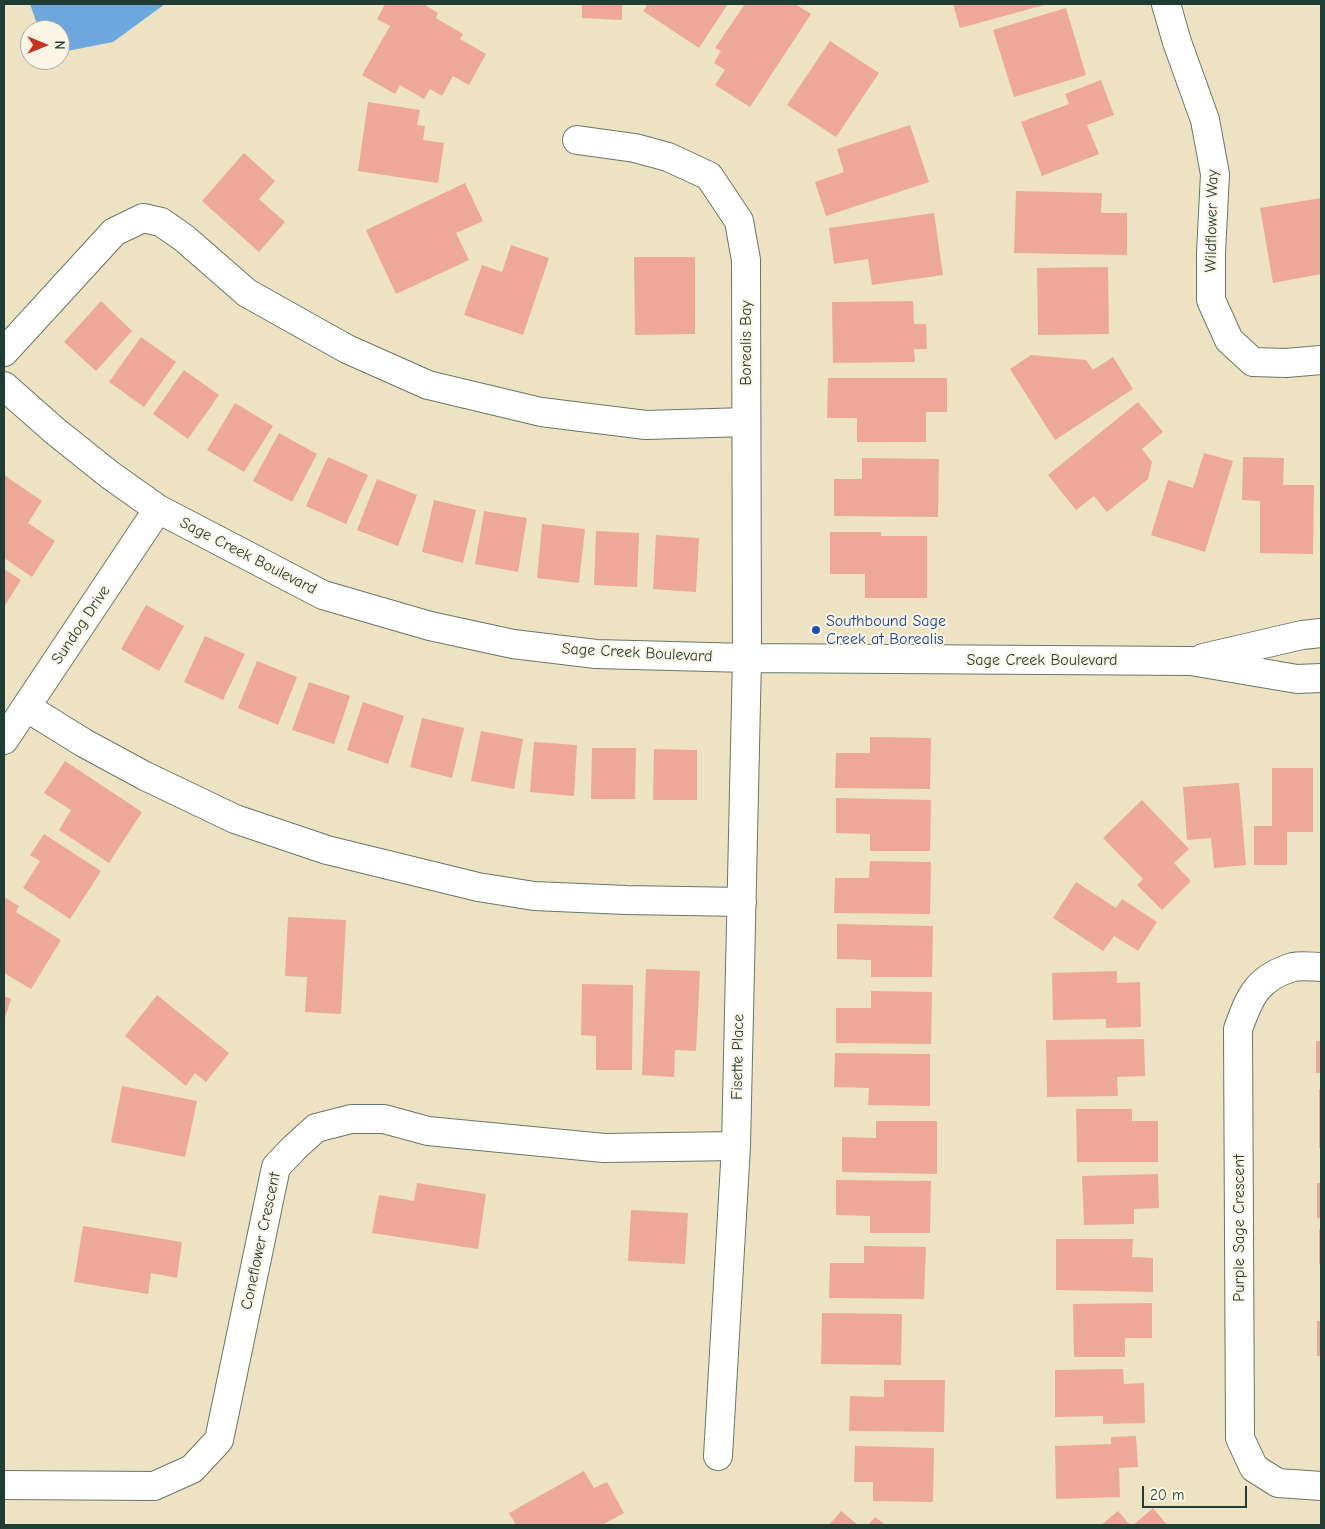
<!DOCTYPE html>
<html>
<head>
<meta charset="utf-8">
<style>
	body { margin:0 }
	#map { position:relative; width:1325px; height:1529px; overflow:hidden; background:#ede3c2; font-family:"Comic Neue",sans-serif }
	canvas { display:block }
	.frame { position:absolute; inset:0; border:5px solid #1f3d34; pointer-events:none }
	.north { position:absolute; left:20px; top:20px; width:50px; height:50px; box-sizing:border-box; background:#fcf5e5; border:1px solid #a4ab9e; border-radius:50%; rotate:90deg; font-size:14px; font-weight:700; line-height:20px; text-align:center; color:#1f3d34 }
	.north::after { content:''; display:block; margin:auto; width:18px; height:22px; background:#c8321e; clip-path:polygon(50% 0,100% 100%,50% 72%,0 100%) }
	.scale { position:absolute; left:1142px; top:1486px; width:105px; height:22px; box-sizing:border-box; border:2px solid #1f3d34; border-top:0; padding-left:6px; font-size:15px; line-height:18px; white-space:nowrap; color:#1f3d34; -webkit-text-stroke:4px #fcf5e5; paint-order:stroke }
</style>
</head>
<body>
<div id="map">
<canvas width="1325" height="1529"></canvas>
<div class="frame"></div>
<div class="north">N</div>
<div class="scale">20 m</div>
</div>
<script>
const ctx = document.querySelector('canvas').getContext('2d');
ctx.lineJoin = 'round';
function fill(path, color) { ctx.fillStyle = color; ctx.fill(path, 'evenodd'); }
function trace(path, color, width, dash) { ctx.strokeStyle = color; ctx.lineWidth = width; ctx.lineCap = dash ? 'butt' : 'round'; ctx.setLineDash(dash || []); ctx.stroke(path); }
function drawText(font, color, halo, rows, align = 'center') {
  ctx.font = font + ' "Comic Neue",sans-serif'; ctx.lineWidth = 4; ctx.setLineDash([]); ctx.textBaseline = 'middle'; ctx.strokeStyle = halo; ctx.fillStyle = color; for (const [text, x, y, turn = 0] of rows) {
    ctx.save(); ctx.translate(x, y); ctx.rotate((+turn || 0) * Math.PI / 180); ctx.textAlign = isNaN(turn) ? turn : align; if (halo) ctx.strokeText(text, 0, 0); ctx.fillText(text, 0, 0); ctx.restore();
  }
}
fill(new Path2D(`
	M 30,4 L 165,4 L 113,42 L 62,52 L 60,51 L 60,30 L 39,30 Z`), '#6ca7dd');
fill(new Path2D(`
	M 385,4 L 423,4 L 438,13 L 436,18 L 463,34 L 460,39 L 486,54 L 469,85 L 453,76 L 442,96 L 430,89 L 424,99 L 400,85 L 395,94 L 362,75 L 390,26 L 377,19 Z
	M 582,4 L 622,4 L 622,20 L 582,18 Z
	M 648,4 L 728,4 L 699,48 L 643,11 Z
	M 745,4 L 795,4 L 811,14 L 750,107 L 715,85 L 725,70 L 714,63 L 721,51 L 715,48 Z
	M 953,4 L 1048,4 L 960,28 Z
	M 1066,8 L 1086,75 L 1014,97 L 993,30 Z
	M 830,41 L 879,73 L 836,137 L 787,105 Z
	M 1101,80 L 1114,115 L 1087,125 L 1099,154 L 1042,176 L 1021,122 L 1069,104 L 1065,94 Z
	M 368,102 L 420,110 L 417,125 L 425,126 L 423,140 L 444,143 L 438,183 L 358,171 Z
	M 910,125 L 929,182 L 826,216 L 815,182 L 844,172 L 837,149 Z
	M 244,153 L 275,181 L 259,199 L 285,222 L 259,252 L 202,201 Z
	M 465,183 L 483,221 L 456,233 L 469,260 L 396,294 L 366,230 Z
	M 1016,191 L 1102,193 L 1101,213 L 1127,213 L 1127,255 L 1014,253 Z
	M 1321,198 L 1321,274 L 1273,283 L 1260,208 Z
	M 934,213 L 943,275 L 872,285 L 868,259 L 834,264 L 829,228 Z
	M 511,245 L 549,258 L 523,335 L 464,315 L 482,265 L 502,272 Z
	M 634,257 L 695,257 L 695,334 L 635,335 Z
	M 1108,267 L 1109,334 L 1038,335 L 1037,268 Z
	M 101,301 L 132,331 L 96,371 L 64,342 Z
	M 913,301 L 914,324 L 926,324 L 927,349 L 914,349 L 915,362 L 833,363 L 832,302 Z
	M 141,337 L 176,362 L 144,407 L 109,382 Z
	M 1031,355 L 1086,360 L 1093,370 L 1113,357 L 1133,389 L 1055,440 L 1010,369 Z
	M 184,370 L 219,395 L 188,439 L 153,414 Z
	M 828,378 L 947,378 L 947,412 L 926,412 L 926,442 L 857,442 L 857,418 L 827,418 Z
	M 1138,402 L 1163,432 L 1142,449 L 1152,462 L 1148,479 L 1107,512 L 1094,496 L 1076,510 L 1048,475 Z
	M 235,403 L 273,426 L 244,472 L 207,450 Z
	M 279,433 L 317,454 L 292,502 L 253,481 Z
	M 1204,453 L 1233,461 L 1205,552 L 1151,535 L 1168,480 L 1193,488 Z
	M 328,457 L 368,475 L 346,524 L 306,506 Z
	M 1243,457 L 1284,458 L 1283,485 L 1314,485 L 1313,554 L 1260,553 L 1260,501 L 1242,500 Z
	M 862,458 L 939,459 L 938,517 L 834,516 L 834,479 L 862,479 Z
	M 4,475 L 42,501 L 28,523 L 55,541 L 32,577 L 4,558 Z
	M 377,479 L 417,495 L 398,546 L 357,530 Z
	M 434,500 L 476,510 L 463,563 L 422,552 Z
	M 484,511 L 527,518 L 518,572 L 475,564 Z
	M 542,524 L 585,529 L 579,583 L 537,578 Z
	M 596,531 L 639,533 L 637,587 L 594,585 Z
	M 830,532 L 881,532 L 881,536 L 927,536 L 927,598 L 865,598 L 865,574 L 830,574 Z
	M 656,535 L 699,538 L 696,592 L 653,589 Z
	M 4,569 L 21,580 L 4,607 Z
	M 146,605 L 184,626 L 159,671 L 121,649 Z
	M 205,636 L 245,654 L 223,700 L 184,682 Z
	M 257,661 L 297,677 L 278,725 L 238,708 Z
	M 309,682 L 350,696 L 334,744 L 292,730 Z
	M 363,702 L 404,716 L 388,764 L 347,750 Z
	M 422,718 L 464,728 L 452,778 L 410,767 Z
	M 481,731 L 523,739 L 514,789 L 471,781 Z
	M 870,737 L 931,738 L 930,789 L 835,788 L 836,753 L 870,753 Z
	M 534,742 L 577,745 L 574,796 L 530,792 Z
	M 592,748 L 636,748 L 635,799 L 591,799 Z
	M 654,749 L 697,750 L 697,800 L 653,800 Z
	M 65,761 L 142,812 L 109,863 L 59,830 L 71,810 L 44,793 Z
	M 1272,768 L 1313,768 L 1313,832 L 1287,832 L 1287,865 L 1254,865 L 1254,826 L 1272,826 Z
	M 1239,783 L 1246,865 L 1214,868 L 1211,838 L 1187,840 L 1183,787 Z
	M 836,798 L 931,800 L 930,851 L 870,851 L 870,834 L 836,833 Z
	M 1142,800 L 1189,849 L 1174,863 L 1191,881 L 1162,910 L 1137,885 L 1143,879 L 1103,838 Z
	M 44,834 L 101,871 L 70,919 L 23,888 L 40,861 L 30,855 Z
	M 870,861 L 931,862 L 930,914 L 834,913 L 835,878 L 869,878 Z
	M 1076,882 L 1116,908 L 1122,899 L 1157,922 L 1138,951 L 1114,936 L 1103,951 L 1053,918 Z
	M 4,897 L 19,906 L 16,912 L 61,940 L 31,989 L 4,973 Z
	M 288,917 L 346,920 L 341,1014 L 305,1012 L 307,977 L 285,976 Z
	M 837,924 L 933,926 L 932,977 L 871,977 L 871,960 L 837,959 Z
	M 646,969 L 700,971 L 696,1051 L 675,1050 L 674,1077 L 642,1075 Z
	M 1117,971 L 1117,983 L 1140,982 L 1141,1027 L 1106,1028 L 1106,1019 L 1053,1020 L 1052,973 Z
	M 582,984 L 633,985 L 632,1070 L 596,1070 L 596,1036 L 581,1035 Z
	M 871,991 L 932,992 L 931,1044 L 836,1043 L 836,1008 L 871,1008 Z
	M 157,995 L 229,1053 L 206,1082 L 195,1073 L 186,1086 L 125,1036 Z
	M 4,996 L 11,999 L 4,1021 Z
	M 1144,1039 L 1145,1076 L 1117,1077 L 1118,1096 L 1047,1097 L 1046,1040 Z
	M 1316,1041 L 1321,1041 L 1321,1073 L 1316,1073 Z
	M 835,1053 L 930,1054 L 930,1106 L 868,1105 L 869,1088 L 834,1087 Z
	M 122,1086 L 197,1101 L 185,1157 L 111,1142 Z
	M 1319,1089 L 1321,1089 L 1321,1148 L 1319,1148 Z
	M 1076,1109 L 1132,1109 L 1132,1121 L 1158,1121 L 1158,1162 L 1077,1162 Z
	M 876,1121 L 937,1121 L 937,1174 L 842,1172 L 842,1137 L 876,1138 Z
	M 1158,1174 L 1159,1208 L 1134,1209 L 1134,1224 L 1084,1225 L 1082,1176 Z
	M 836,1180 L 931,1181 L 930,1233 L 870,1233 L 870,1216 L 836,1215 Z
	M 417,1183 L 486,1194 L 478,1249 L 372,1233 L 379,1195 L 414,1201 Z
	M 1317,1183 L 1321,1183 L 1321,1218 L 1317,1218 Z
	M 631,1210 L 688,1213 L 685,1264 L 628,1261 Z
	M 83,1226 L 182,1242 L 177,1278 L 151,1273 L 148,1294 L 74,1282 Z
	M 1319,1229 L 1321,1229 L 1321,1264 L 1319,1264 Z
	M 1056,1239 L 1133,1239 L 1132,1257 L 1153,1258 L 1153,1292 L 1056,1290 Z
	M 864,1246 L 926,1247 L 924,1299 L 829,1298 L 830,1263 L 864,1263 Z
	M 1152,1303 L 1152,1338 L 1125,1338 L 1125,1357 L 1074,1357 L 1073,1304 Z
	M 822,1313 L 902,1314 L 901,1365 L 821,1364 Z
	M 1317,1321 L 1321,1321 L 1321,1356 L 1317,1356 Z
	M 1123,1369 L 1124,1384 L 1144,1383 L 1145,1423 L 1103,1424 L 1103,1416 L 1055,1417 L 1055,1370 Z
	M 884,1380 L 945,1380 L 944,1432 L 849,1431 L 850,1396 L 884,1397 Z
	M 1136,1436 L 1138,1467 L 1119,1468 L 1120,1497 L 1056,1499 L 1055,1446 L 1111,1444 L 1111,1437 Z
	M 855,1446 L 934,1448 L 933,1502 L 873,1501 L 873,1482 L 854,1482 Z
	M 584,1471 L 594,1488 L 607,1482 L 624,1513 L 602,1525 L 516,1525 L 509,1513 Z
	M 1153,1508 L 1167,1525 L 1133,1525 Z
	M 841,1511 L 858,1525 L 829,1525 Z
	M 1118,1511 L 1130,1525 L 1101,1525 Z
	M 875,1517 L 886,1525 L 868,1525 Z`), '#eea898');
const minor = new Path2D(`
	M 1166,4 L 1177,42 L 1205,120 L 1215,174 L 1211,253 L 1211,300 L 1229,340 L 1253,362 L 1286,363 L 1321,360
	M 577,140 L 635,148 L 668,157 L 709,176 L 739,221 L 746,260 L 747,658 L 736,1146 L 718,1456
	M 4,352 L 114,232 L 143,218 L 161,222 L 184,238 L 247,293 L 347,349 L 428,385 L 541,412 L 646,425 L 746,422
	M 4,386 L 55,431 L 110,475 L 158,509 L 323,595 L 430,626 L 513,644 L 596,654 L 747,658 L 1191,661 L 1297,679 L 1321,678
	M 1203,658 L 1302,635 L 1321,633
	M 26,707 L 84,743 L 145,776 L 235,819 L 327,850 L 478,887 L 534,896 L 626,900 L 742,902
	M 4,740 L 158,509
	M 1321,967 C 1313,967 1302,965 1293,967 C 1257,978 1250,996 1238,1029 L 1240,1438 L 1254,1468 L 1278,1483 L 1321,1486
	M 4,1485 L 154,1486 L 192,1469 L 219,1440 L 276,1167 L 294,1148 L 316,1128 L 351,1119 L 384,1119 L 428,1131 L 604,1148 L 736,1146`);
trace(minor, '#677766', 30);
trace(minor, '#fff', 28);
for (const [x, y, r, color] of [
	[816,630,5,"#1a4fb4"]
]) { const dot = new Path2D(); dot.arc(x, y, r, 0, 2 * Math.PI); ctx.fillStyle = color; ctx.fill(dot); trace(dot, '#fcf5e5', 2); }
drawText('16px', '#1f3d34', '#fcf5e5', [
	["Wildflower Way",1212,221,-89],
	["Borealis Bay",746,343,-90],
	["Sage Creek Boulevard",248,556,27],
	["Sundog Drive",81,625,-56],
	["Sage Creek Boulevard",637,653,3],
	["Sage Creek Boulevard",1042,660],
	["Fisette Place",738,1057,-89],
	["Purple Sage Crescent",1239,1228,-90],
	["Coneflower Crescent",261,1241,-78]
]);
drawText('16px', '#164399', '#fcf5e5', [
	["Southbound Sage",826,621],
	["Creek at Borealis",826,639]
], 'left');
</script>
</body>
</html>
